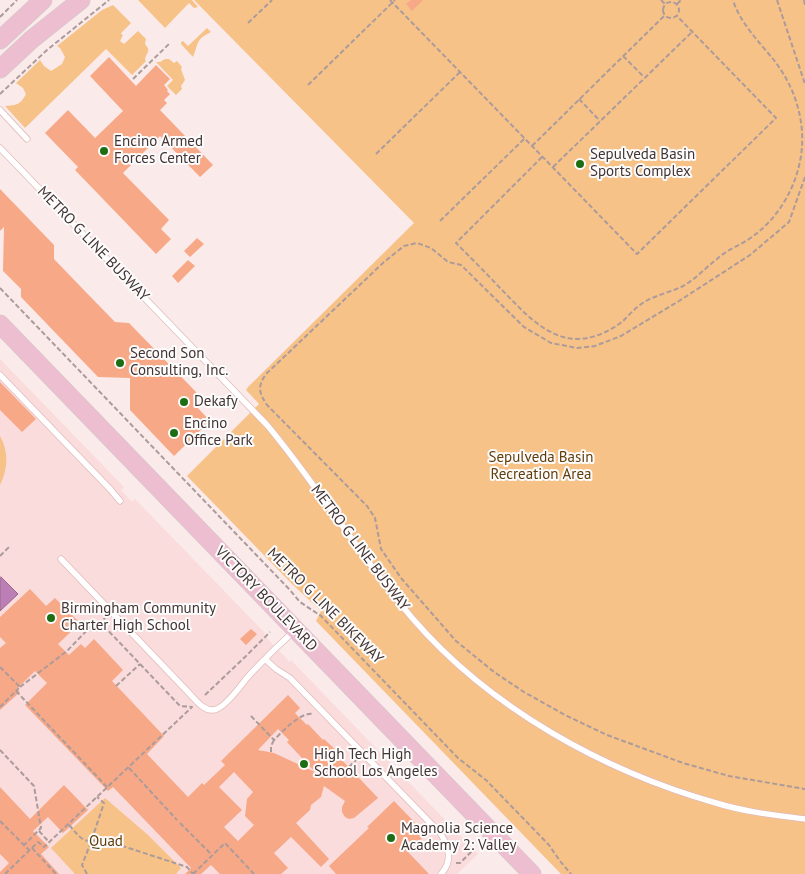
<!DOCTYPE html>
<html>
<head>
<meta charset="utf-8">
<style>
	body { margin:0 }
	canvas { display:block; background:#fbeaea }
</style>
</head>
<body>
<canvas width="805" height="874"></canvas>
<script>
const ctx = document.querySelector('canvas').getContext('2d');
ctx.lineJoin = 'round';
function fill(path, color) { ctx.fillStyle = color; ctx.fill(path, 'evenodd'); }
function trace(path, color, width, dash) { ctx.strokeStyle = color; ctx.lineWidth = width; ctx.lineCap = dash ? 'butt' : 'round'; ctx.setLineDash(dash || []); ctx.stroke(path); }
function drawText(font, color, halo, rows, align = 'center') {
  ctx.font = font + ' "PT Sans",sans-serif'; ctx.lineWidth = 4; ctx.setLineDash([]); ctx.textBaseline = 'middle'; ctx.strokeStyle = halo; ctx.fillStyle = color; for (const [text, x, y, turn = 0] of rows) {
    ctx.save(); ctx.translate(x, y); ctx.rotate((+turn || 0) * Math.PI / 180); ctx.textAlign = isNaN(turn) ? turn : align; if (halo) ctx.strokeText(text, 0, 0); ctx.fillText(text, 0, 0); ctx.restore();
  }
}
fill(new Path2D(`
	M 0,359 L 124,487 L 121,490 L 132,502 L 135,499 L 265,633 L 264,635 L 287,659 L 289,662 L 291,660 L 478,854 L 457,874 L 0,874 Z`), '#fadcdc');
fill(new Path2D(`
	M 138,0 L 192,0 L 198,7 L 194,8 L 189,3 L 165,28 Z
	M 194,0 L 805,0 L 805,874 L 561,874 L 316,621 L 321,611 L 292,584 L 187,476 L 259,404 L 246,390 L 248,387 L 414,223 Z
	M 113,5 L 131,23 L 122,32 L 121,34 L 123,35 L 120,41 L 124,44 L 138,31 L 146,39 L 145,44 C 152,52 146,52 145,60 L 146,61 L 132,75 L 106,49 L 25,128 L 5,106 C 17,105 20,105 26,94 L 23,88 L 16,83 L 40,60 L 44,66 L 51,71 L 62,64 L 65,57 L 60,48 L 57,46 L 102,10 Z
	M 207,28 L 211,32 C 195,40 199,43 193,57 L 181,44 L 181,42 L 183,41 L 188,46 Z
	M 165,59 L 169,59 L 174,63 L 177,61 L 182,67 L 181,69 L 185,80 L 181,86 L 182,89 L 176,95 L 167,86 L 173,80 L 156,62 L 160,62 Z
	M 0,436 C 9,452 8,469 0,485 Z
	M 105,798 L 148,835 L 181,868 L 176,874 L 75,874 L 51,848 Z`), '#f7c288');
const water = new Path2D(`
	M 1,577 L 18,594 L 0,611 L 0,578 Z`);
fill(water, '#bc7fb5');
trace(water, '#98688e', 1);
fill(new Path2D(`
	M 411,0 L 423,0 L 412,11 L 406,4 Z
	M 109,57 L 136,86 L 156,65 L 170,79 L 164,85 L 168,90 L 167,91 L 170,94 L 164,100 L 167,103 L 160,110 L 213,165 L 200,177 L 160,136 L 123,173 L 169,220 L 161,229 L 171,239 L 156,254 L 75,170 L 78,167 L 45,133 L 68,110 L 95,138 L 123,111 L 90,76 Z
	M 0,189 L 54,245 L 54,259 L 80,286 L 115,322 L 129,323 L 196,392 L 196,406 L 210,421 L 174,456 L 130,410 L 130,378 L 98,377 L 21,297 L 21,289 L 3,271 L 4,227 L 0,231 Z
	M 197,238 L 204,244 L 190,257 L 184,251 Z
	M 188,260 L 195,266 L 178,283 L 172,276 Z
	M 0,382 L 36,419 L 22,432 L 0,410 Z
	M 30,589 L 46,606 L 55,598 L 80,623 L 58,644 L 69,655 L 81,644 L 85,648 L 94,639 L 123,670 L 112,681 L 164,736 L 147,754 L 188,797 L 202,783 L 204,785 L 225,765 L 221,761 L 288,695 L 300,708 L 295,713 L 307,725 L 308,724 L 323,740 L 324,739 L 341,755 L 339,757 L 378,798 L 354,818 L 349,819 L 345,817 L 342,812 L 342,807 L 345,801 L 324,786 L 321,797 L 311,805 L 310,810 L 296,823 L 329,859 L 321,867 L 291,837 L 274,853 L 288,868 L 281,874 L 220,874 L 211,865 L 201,874 L 185,874 L 191,868 L 113,787 L 108,791 L 25,705 L 47,683 L 35,671 L 17,689 L 20,692 L 0,710 L 0,648 L 6,643 L 0,637 L 0,617 ZM 278,729 L 289,740 L 287,742 L 315,772 L 274,753 L 258,750 ZM 234,772 L 253,792 L 247,799 L 245,816 L 254,825 L 238,841 L 224,827 L 242,810 L 219,787 Z
	M 251,629 L 257,634 L 246,645 L 240,639 Z
	M 64,785 L 88,810 L 63,833 L 48,817 L 33,831 L 49,847 L 41,854 L 59,874 L 0,874 L 0,872 L 9,863 L 0,854 L 0,787 L 30,819 Z
	M 394,801 L 426,834 L 408,852 L 429,874 L 336,874 L 329,866 L 369,828 L 367,827 Z`), '#f7a887');
const lane = new Path2D(`
	M 0,110 L 27,139
	M 0,148 L 267,425 C 319,487 360,557 413,619 C 490,708 603,771 716,803 C 745,812 775,815 805,819
	M 0,375 L 110,489 L 120,501
	M 61,559 L 188,692 C 194,698 203,711 213,710 C 223,710 240,687 246,679 C 252,672 259,665 265,659 C 274,649 284,641 294,631
	M 265,659 L 276,669 L 290,678 L 441,834 C 449,848 453,861 441,874`);
const primary = new Path2D(`
	M 0,40 L 43,0
	M 0,69 L 31,40 L 81,0
	M 0,324 L 532,874`);
trace(lane, '#e2baba', 7);
trace(primary, '#cecaca', 19);
trace(new Path2D(`
	M 390,0 L 637,254 L 776,118 L 677,16
	M 661,0 L 665,4
	M 777,0 L 805,84
	M 804,0 L 805,5
	M663 10a8 8 0 1 1 16 0a8 8 0 1 1-16 0Z
	M 677,4 L 681,0
	M 0,17 L 17,0
	M 248,23 L 272,0
	M 623,56 L 644,77
	M 133,79 L 170,43
	M 308,85 L 395,0
	M 0,94 L 47,50 L 109,0
	M 579,99 L 600,121
	M 532,146 L 665,15
	M 376,154 L 460,72
	M 542,157 L 456,243 C 471,258 486,273 501,289 C 519,307 537,329 563,337 C 584,343 607,334 623,321 C 630,314 637,306 646,301 C 657,295 670,292 681,287 C 695,280 705,268 717,259 C 725,251 736,247 746,241 C 778,221 799,185 802,147 C 804,115 793,84 773,59 C 759,42 739,21 733,0
	M 553,167 L 692,32
	M 805,177 L 789,222 L 750,255 L 679,301 L 621,336 L 595,346 L 577,348 L 551,343 L 524,327 L 461,265 L 448,262 L 431,248 L 417,243 L 404,246 L 384,262 L 266,374 C 257,387 259,393 267,405 L 367,506 L 375,518 L 381,549 L 401,578 L 456,641 L 494,672 L 524,692 L 565,715 L 607,735 L 683,763 L 729,776 L 805,789
	M 440,221 L 524,139
	M 0,288 L 289,589 L 300,602 L 321,616 L 458,758 L 486,780 L 549,845 L 560,861 L 571,874
	M 0,556 L 9,547
	M 0,667 L 20,687 L 16,691
	M 116,686 L 140,664
	M 20,687 L 67,651 L 95,622
	M 205,695 L 245,657 L 270,632
	M 0,707 L 16,691 L 107,787
	M 251,716 L 274,740 C 283,731 300,712 313,714
	M 0,750 L 34,786 L 41,828 L 24,845
	M 271,752 L 271,746 L 274,740
	M 349,767 L 358,758
	M 129,768 L 177,820
	M 0,821 L 29,850
	M 180,823 L 212,855
	M 69,825 C 80,837 83,845 101,839 L 187,867 L 193,874
	M 39,831 L 49,842
	M 32,848 L 56,874
	M 456,863 L 460,863 L 475,848
	M 5,874 L 38,842 L 44,847 L 192,707 L 180,706 L 100,622 L 105,618
	M 87,874 L 82,865 L 91,842 L 104,803 L 97,797
	M 193,874 L 225,843 L 254,874`), '#ac9b9b', 2, [5, 2.5]);
trace(lane, '#fff', 5.5);
trace(primary, '#edbed0', 18);
for (const [x, y, r, color] of [
	[104,151,5,"#1d6d13"],
	[580,164,5,"#1d6d13"],
	[120,363,5,"#1d6d13"],
	[184,402,5,"#1d6d13"],
	[174,433,5,"#1d6d13"],
	[51,618,5,"#1d6d13"],
	[304,764,5,"#1d6d13"],
	[391,838,5,"#1d6d13"]
]) { const dot = new Path2D(); dot.arc(x, y, r, 0, 2 * Math.PI); ctx.fillStyle = color; ctx.fill(dot); trace(dot, '#fcfcfc', 2); }
drawText('15px', '#433333', '#fcfcfc', [
	["Encino Armed",114,142],
	["Forces Center",114,159],
	["Sepulveda Basin",590,155],
	["Sports Complex",590,172],
	["Second Son",130,354],
	["Consulting, Inc.",130,371],
	["Dekafy",194,402],
	["Encino",184,424],
	["Office Park",184,441],
	["Birmingham Community",61,609],
	["Charter High School",61,626],
	["High Tech High",314,755],
	["School Los Angeles",314,772],
	["Magnolia Science",401,829],
	["Academy 2: Valley",401,846]
], 'left');
drawText('15px', '#433333', '#fcfcfc', [
	["METRO G LINE BUSWAY",93,244,46],
	["METRO G LINE BUSWAY",360,548,53],
	["VICTORY BOULEVARD",266,599,46],
	["METRO G LINE BIKEWAY",325,606,45]
]);
drawText('15px', '#613c09', '#fcfcfc', [
	["Sepulveda Basin",541,458],
	["Recreation Area",541,475],
	["Quad",106,842]
]);
</script>
</body>
</html>
